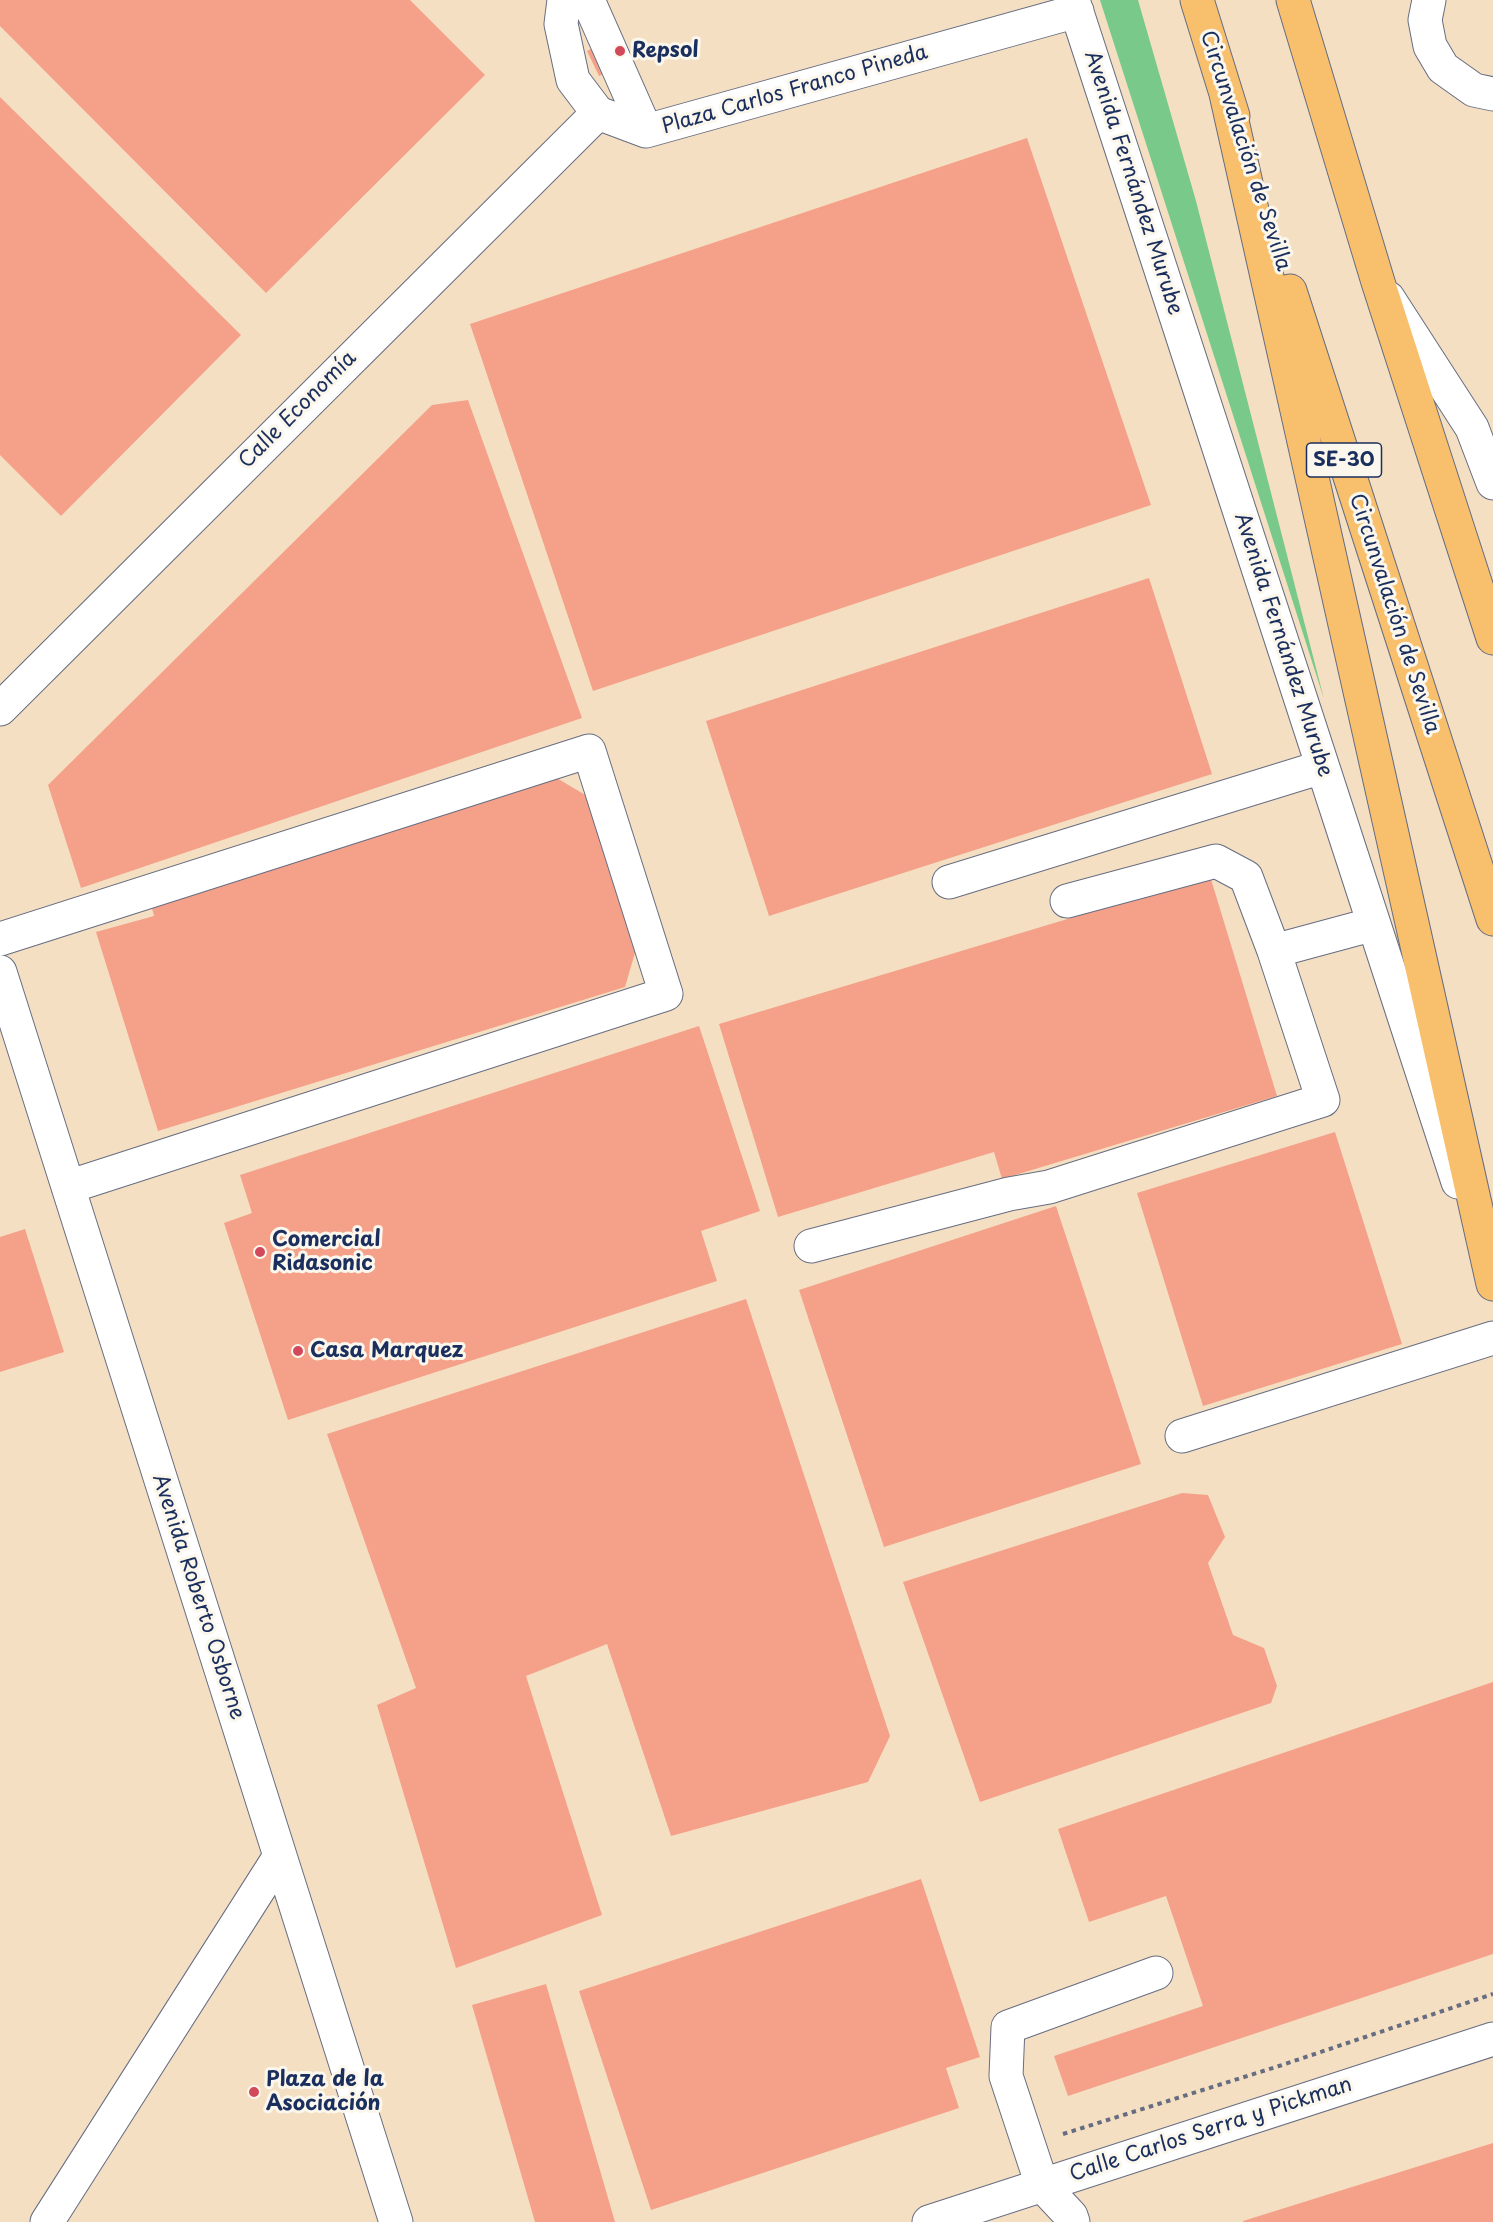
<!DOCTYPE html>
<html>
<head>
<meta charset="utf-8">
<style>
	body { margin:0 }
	canvas { display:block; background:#f4dfc3 }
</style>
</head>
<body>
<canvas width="1493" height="2222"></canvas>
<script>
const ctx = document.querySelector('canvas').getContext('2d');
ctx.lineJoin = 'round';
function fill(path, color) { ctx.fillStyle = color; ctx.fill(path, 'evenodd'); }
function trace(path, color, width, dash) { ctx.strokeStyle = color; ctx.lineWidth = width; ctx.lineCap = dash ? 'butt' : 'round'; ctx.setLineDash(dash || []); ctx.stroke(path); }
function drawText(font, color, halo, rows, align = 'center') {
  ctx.font = font + ' "Playpen Sans",sans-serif'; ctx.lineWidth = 6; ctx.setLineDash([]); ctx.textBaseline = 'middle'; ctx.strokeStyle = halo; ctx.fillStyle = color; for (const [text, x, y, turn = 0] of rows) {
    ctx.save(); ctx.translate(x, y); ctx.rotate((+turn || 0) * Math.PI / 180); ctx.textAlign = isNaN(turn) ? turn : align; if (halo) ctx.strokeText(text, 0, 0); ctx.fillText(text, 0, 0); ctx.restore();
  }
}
fill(new Path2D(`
	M 1100,0 L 1138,0 L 1196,201 L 1324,699 Z`), '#79c98a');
fill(new Path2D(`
	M 0,0 L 410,0 L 485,75 L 266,293 L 0,26 Z
	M 597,46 L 610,71 L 599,76 L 587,51 Z
	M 0,97 L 241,335 L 61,516 L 0,455 Z
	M 1027,138 L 1151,505 L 593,691 L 470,324 Z
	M 468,400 L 582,718 L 81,888 L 48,785 L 432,405 Z
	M 1149,578 L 1212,774 L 769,916 L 706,721 Z
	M 555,777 L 587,796 L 637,946 L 625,987 L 158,1131 L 96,932 L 154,916 L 150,900 Z
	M 1210,876 L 1277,1096 L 1002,1179 L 994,1152 L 778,1217 L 719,1024 Z
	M 699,1026 L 760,1211 L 701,1231 L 717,1281 L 288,1420 L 224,1223 L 252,1213 L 240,1175 Z
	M 1335,1132 L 1402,1344 L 1203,1406 L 1137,1193 Z
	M 1056,1206 L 1141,1464 L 884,1547 L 799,1290 Z
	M 25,1229 L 64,1352 L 0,1372 L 0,1237 Z
	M 746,1299 L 890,1736 L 868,1782 L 671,1836 L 607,1644 L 526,1676 L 602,1915 L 456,1968 L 377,1705 L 416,1688 L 327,1434 Z
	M 1182,1493 L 1208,1495 L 1225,1537 L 1208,1563 L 1233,1635 L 1264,1648 L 1277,1686 L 1271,1703 L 980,1802 L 903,1582 Z
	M 1493,1682 L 1493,1954 L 1068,2096 L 1054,2056 L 1203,2006 L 1166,1896 L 1089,1922 L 1058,1829 Z
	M 921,1879 L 980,2057 L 946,2068 L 959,2108 L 651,2210 L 579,1991 Z
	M 546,1984 L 615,2222 L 535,2222 L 472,2005 Z
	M 1493,2143 L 1493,2222 L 1243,2222 L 1243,2221 Z`), '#f5a189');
const minor = new Path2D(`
	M 564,0 L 561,24 L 573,80 L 598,113 L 646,131 L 1077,11
	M 588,0 L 646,131
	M 1073,0 L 1458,1182
	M 1429,0 L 1425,20 L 1430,46 L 1443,68 L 1474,90 L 1493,94
	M 1388,298 L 1472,428 L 1493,483
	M 0,709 L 598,113
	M 949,882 L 1322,767
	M 1067,901 L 1216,861 L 1246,877 L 1274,951
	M 0,939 L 589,751 L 666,994 L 68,1187
	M 0,972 L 396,2222
	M 811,1246 L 1009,1194 L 1049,1187 L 1323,1100 L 1274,951 L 1374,924
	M 1182,1436 L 1493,1338
	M 47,2222 L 280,1856
	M 929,2222 L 1493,2039
	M 1073,2222 L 1071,2216 L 1042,2185 L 1006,2076 L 1008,2027 L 1156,1973`);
const highway = new Path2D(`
	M 1197,0 L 1233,116
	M 1293,0 L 1378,282 L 1493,638
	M 1226,94 L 1493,1284
	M 1290,291 L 1493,919`);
trace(minor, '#676d81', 35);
trace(highway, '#676d81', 35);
trace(new Path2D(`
	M 1063,2134 L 1279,2066 L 1493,1994`), '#676d81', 4, [4.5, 4.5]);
trace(minor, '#fff', 33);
trace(highway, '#f8bf6c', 33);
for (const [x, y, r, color] of [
	[620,51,6,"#d1495b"],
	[260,1252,6,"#d1495b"],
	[298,1351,6,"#d1495b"],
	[254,2092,6,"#d1495b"]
]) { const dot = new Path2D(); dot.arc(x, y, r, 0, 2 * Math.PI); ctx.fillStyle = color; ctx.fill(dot); trace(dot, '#fbf7ec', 2); }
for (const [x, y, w] of [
	[1344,460,75]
]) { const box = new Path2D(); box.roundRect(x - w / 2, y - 17, w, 34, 4.5); ctx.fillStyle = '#fbf7ec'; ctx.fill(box); trace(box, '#1b2f5e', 1.5); }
drawText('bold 20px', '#1b2f5e', null, [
	["SE-30",1344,460]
]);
drawText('bold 21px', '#1b2f5e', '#fbf7ec', [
	["Repsol",632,51],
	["Comercial",272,1240],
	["Ridasonic",272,1264],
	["Casa Marquez",310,1351],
	["Plaza de la",266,2080],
	["Asociación",266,2104]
], 'left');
drawText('21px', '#1b2f5e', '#fbf7ec', [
	["Plaza Carlos Franco Pineda",795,90,-16],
	["Circunvalación de Sevilla",1245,151,72],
	["Avenida Fernández Murube",1133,183,72],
	["Calle Economía",298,410,-45],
	["Circunvalación de Sevilla",1394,614,72],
	["Avenida Fernández Murube",1283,645,72],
	["Avenida Roberto Osborne",198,1597,72],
	["Calle Carlos Serra y Pickman",1211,2130,-18]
]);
</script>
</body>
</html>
